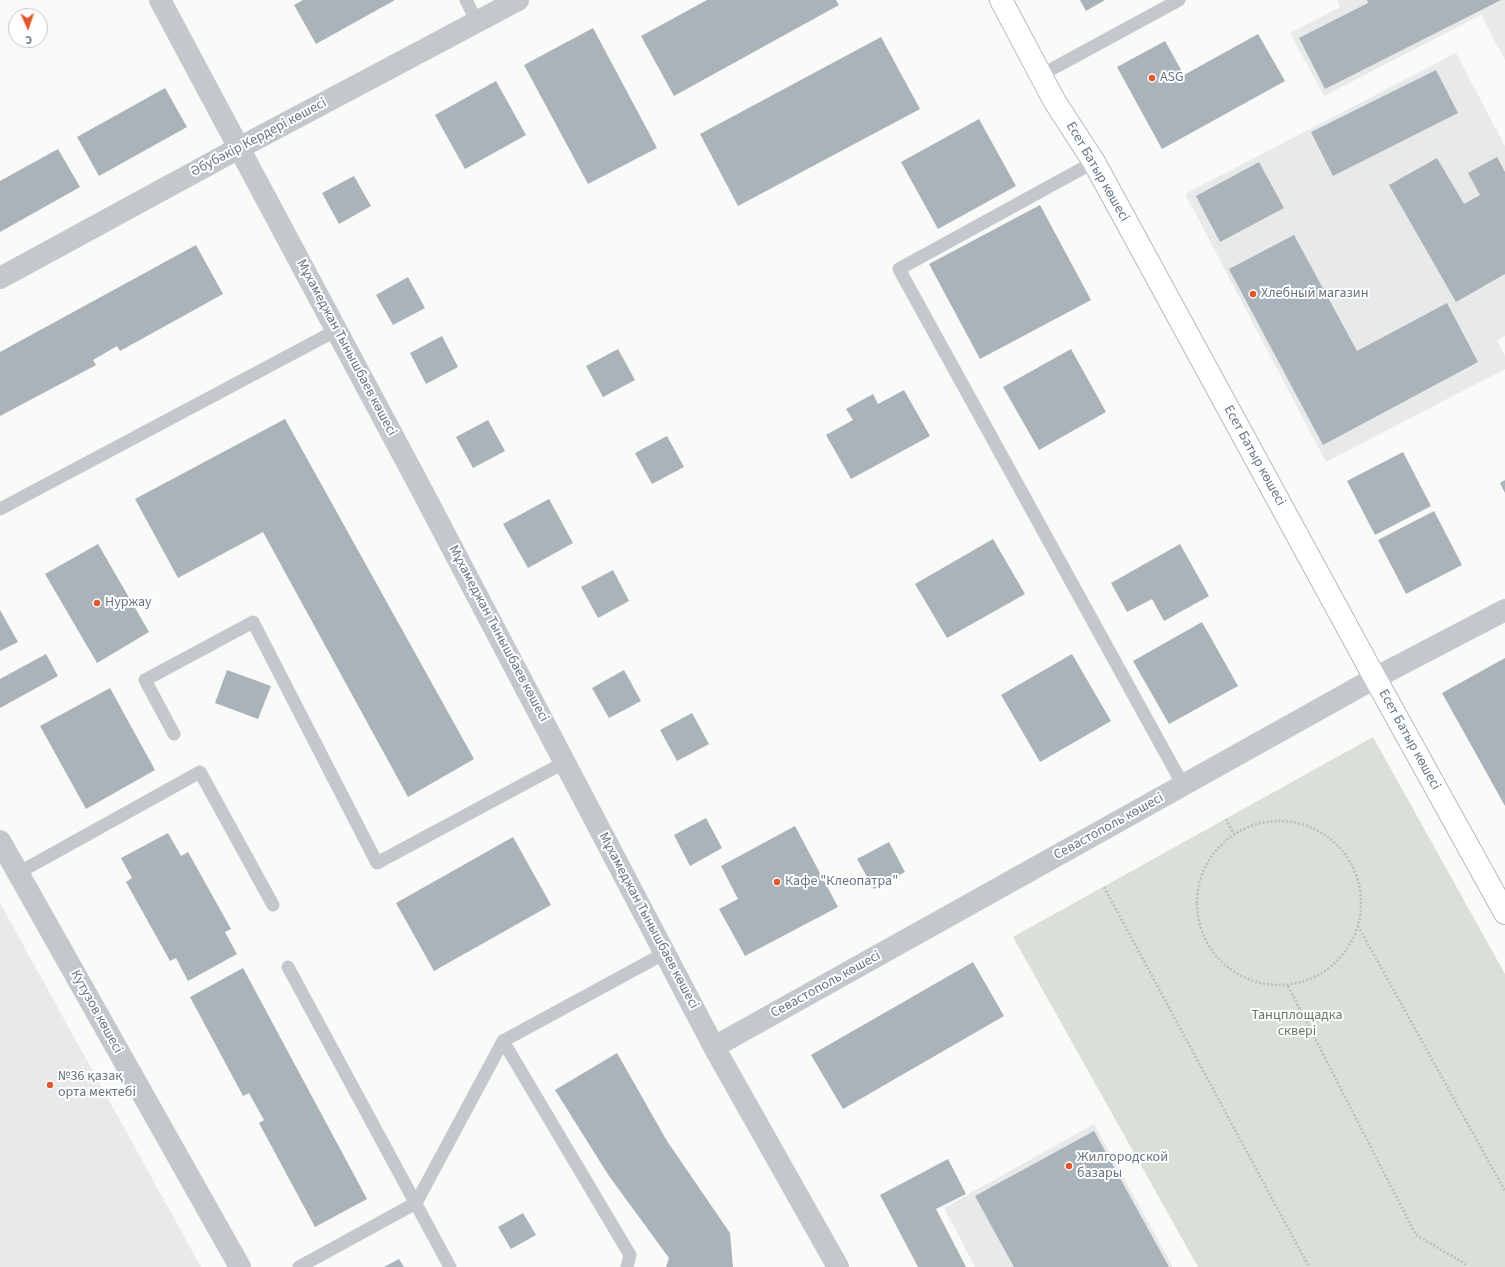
<!DOCTYPE html>
<html>
<head>
<meta charset="utf-8">
<style>
	body { margin:0 }
	#map { position:relative; width:1505px; height:1267px; overflow:hidden; background:#fafaf8; font-family:"Source Sans 3",sans-serif }
	canvas { display:block }
	.north { position:absolute; left:8px; top:8px; width:40px; height:40px; box-sizing:border-box; background:#fff; border:1px solid #c1c8cd; border-radius:50%; rotate:177deg; font-size:11px; font-weight:700; line-height:16px; text-align:center; color:#657683 }
	.north::after { content:''; display:block; margin:auto; width:14px; height:18px; background:#e4572e; clip-path:polygon(50% 0,100% 100%,50% 72%,0 100%) }
</style>
</head>
<body>
<div id="map">
<canvas width="1505" height="1267"></canvas>
<div class="north">С</div>
</div>
<script>
const ctx = document.querySelector('canvas').getContext('2d');
ctx.lineJoin = 'round';
function fill(path, color) { ctx.fillStyle = color; ctx.fill(path, 'evenodd'); }
function trace(path, color, width, dash) { ctx.strokeStyle = color; ctx.lineWidth = width; ctx.lineCap = dash ? 'butt' : 'round'; ctx.setLineDash(dash || []); ctx.stroke(path); }
function drawText(font, color, halo, rows, align = 'center') {
  ctx.font = font + ' "Source Sans 3",sans-serif'; ctx.lineWidth = 4; ctx.setLineDash([]); ctx.textBaseline = 'middle'; ctx.strokeStyle = halo; ctx.fillStyle = color; for (const [text, x, y, turn = 0] of rows) {
    ctx.save(); ctx.translate(x, y); ctx.rotate((+turn || 0) * Math.PI / 180); ctx.textAlign = isNaN(turn) ? turn : align; if (halo) ctx.strokeText(text, 0, 0); ctx.fillText(text, 0, 0); ctx.restore();
  }
}
fill(new Path2D(`
	M 1337,0 L 1505,0 L 1505,60 L 1481,15 L 1324,96 L 1290,33 L 1340,7 Z
	M 1456,53 L 1505,146 L 1505,336 L 1497,340 L 1505,356 L 1505,369 L 1326,462 L 1185,194 Z
	M 0,903 L 201,1267 L 0,1267 Z
	M 1094,1124 L 1173,1267 L 975,1267 L 944,1208 Z`), '#e8e9e9');
fill(new Path2D(`
	M 1373,737 L 1505,974 L 1505,1267 L 1198,1267 L 1013,937 Z`), '#dadfd7');
fill(new Path2D(`
	M 303,0 L 395,0 L 316,44 L 294,5 Z
	M 707,0 L 836,0 L 839,5 L 674,96 L 641,36 Z
	M 1080,0 L 1105,0 L 1086,11 Z
	M 1367,0 L 1501,0 L 1325,89 L 1299,38 L 1368,3 Z
	M 593,28 L 657,148 L 588,184 L 524,65 Z
	M 1258,34 L 1285,81 L 1162,149 L 1117,67 L 1165,41 L 1184,75 Z
	M 881,37 L 920,109 L 738,206 L 700,134 Z
	M 1436,70 L 1458,113 L 1333,176 L 1311,132 Z
	M 496,81 L 526,135 L 465,169 L 435,115 Z
	M 165,88 L 187,127 L 99,176 L 77,137 Z
	M 979,119 L 1016,186 L 938,229 L 901,162 Z
	M 58,149 L 80,187 L 0,232 L 0,181 Z
	M 1497,157 L 1505,172 L 1505,274 L 1456,302 L 1389,185 L 1437,158 L 1464,204 L 1480,195 L 1468,173 Z
	M 1259,162 L 1284,208 L 1220,242 L 1196,196 Z
	M 354,176 L 371,206 L 339,224 L 322,193 Z
	M 1040,205 L 1091,300 L 980,359 L 929,264 Z
	M 1294,235 L 1357,351 L 1447,303 L 1478,362 L 1323,445 L 1229,269 Z
	M 196,245 L 223,294 L 120,351 L 117,346 L 93,360 L 96,365 L 0,416 L 0,352 Z
	M 408,277 L 425,308 L 393,325 L 376,295 Z
	M 442,336 L 458,367 L 426,384 L 410,353 Z
	M 618,349 L 635,380 L 603,397 L 586,366 Z
	M 1071,349 L 1106,412 L 1039,450 L 1003,387 Z
	M 904,390 L 930,436 L 851,479 L 826,435 L 853,420 L 846,409 L 873,394 L 878,404 Z
	M 285,419 L 474,759 L 408,797 L 263,532 L 178,578 L 135,499 Z
	M 488,420 L 505,451 L 473,468 L 456,437 Z
	M 667,436 L 684,467 L 652,484 L 635,453 Z
	M 1403,452 L 1431,506 L 1375,535 L 1347,481 Z
	M 1505,480 L 1505,493 L 1500,483 Z
	M 549,499 L 573,543 L 528,568 L 503,524 Z
	M 1434,511 L 1462,565 L 1406,594 L 1378,540 Z
	M 993,539 L 1025,594 L 947,638 L 915,584 Z
	M 98,544 L 149,632 L 97,663 L 45,574 Z
	M 1180,544 L 1209,596 L 1164,621 L 1152,599 L 1127,612 L 1111,583 Z
	M 613,570 L 629,601 L 598,618 L 581,587 Z
	M 0,610 L 18,642 L 0,651 Z
	M 1202,622 L 1238,686 L 1169,724 L 1133,661 Z
	M 46,654 L 58,676 L 0,708 L 0,679 Z
	M 1072,654 L 1111,721 L 1040,762 L 1001,695 Z
	M 1505,658 L 1505,806 L 1442,693 Z
	M 227,670 L 271,686 L 258,719 L 215,703 Z
	M 624,670 L 641,701 L 609,718 L 592,688 Z
	M 110,688 L 155,770 L 86,809 L 40,726 Z
	M 692,713 L 709,744 L 677,761 L 660,730 Z
	M 706,818 L 722,848 L 690,866 L 674,835 Z
	M 795,826 L 838,907 L 745,956 L 719,909 L 738,899 L 721,866 Z
	M 168,833 L 181,856 L 188,852 L 231,929 L 225,932 L 237,954 L 188,981 L 176,958 L 170,961 L 126,882 L 132,878 L 121,858 Z
	M 513,837 L 551,905 L 434,971 L 396,903 Z
	M 889,842 L 905,872 L 874,889 L 857,859 Z
	M 973,962 L 1004,1016 L 843,1109 L 811,1055 Z
	M 243,968 L 367,1199 L 315,1227 L 259,1123 L 264,1120 L 249,1093 L 243,1096 L 190,997 Z
	M 617,1053 L 667,1141 L 730,1233 L 733,1267 L 666,1267 L 669,1258 L 609,1176 L 555,1090 Z
	M 1094,1131 L 1169,1267 L 1014,1267 L 975,1196 Z
	M 948,1159 L 966,1194 L 936,1209 L 966,1267 L 918,1267 L 880,1195 Z
	M 523,1213 L 536,1235 L 511,1249 L 498,1227 Z
	M 399,1259 L 404,1267 L 384,1267 Z`), '#aab3b9');
const secondary = new Path2D(`
	M 1001,0 L 1055,102 L 1094,162 L 1375,678 L 1505,913`);
trace(secondary, '#b3babf', 24);
trace(new Path2D(`
	M 1226,819 L 1234,834
	M1197 903a82 82 0 1 1 164 0a82 82 0 1 1-164 0Z
	M 1104,887 L 1309,1267
	M 1358,926 L 1505,1191
	M 1288,986 L 1416,1235 L 1464,1263 L 1466,1267`), '#bbbfc2', 2.5, [2, 2]);
trace(new Path2D(`
	M 466,0 L 477,22
	M 1041,75 L 1179,0
	M 1094,162 L 899,269 L 1183,785
	M 0,509 L 337,330
	M 174,734 L 145,680 L 253,622 L 377,863 L 565,762
	M 18,873 L 200,772 L 273,905
	M 288,967 L 450,1267
	M 299,1267 L 416,1203 L 503,1041
	M 627,1267 L 630,1255 L 503,1041 L 665,953`), '#c3c8cc', 13);
trace(new Path2D(`
	M 160,0 L 418,483 L 714,1047 L 838,1267
	M 0,278 L 239,148 L 518,0
	M 0,841 L 240,1267
	M 714,1047 L 1375,678 L 1505,610`), '#c3c8cc', 22);
trace(secondary, '#fff', 22);
for (const [x, y, r, color] of [
	[1152,78,4,"#e4572e"],
	[1253,294,4,"#e4572e"],
	[97,603,4,"#e4572e"],
	[777,882,4,"#e4572e"],
	[50,1085,4,"#e4572e"],
	[1069,1166,4,"#e4572e"]
]) { const dot = new Path2D(); dot.arc(x, y, r, 0, 2 * Math.PI); ctx.fillStyle = color; ctx.fill(dot); trace(dot, '#fff', 1.5); }
drawText('14px', '#657683', '#fff', [
	["ASG",1160,78],
	["Хлебный магазин",1261,294],
	["Нуржау",105,603],
	["Кафе \"Клеопатра\"",785,882],
	["№36 қазақ",58,1077],
	["орта мектебі",58,1093],
	["Жилгородской",1077,1158],
	["базары",1077,1174]
], 'left');
drawText('14px', '#657683', '#fff', [
	["Әбубәкір Кердері көшесі",259,138,-28],
	["Есет Батыр көшесі",1097,172,60],
	["Мұхамеджан Тынышбаев көшесі",346,348,62],
	["Есет Батыр көшесі",1254,456,61],
	["Мұхамеджан Тынышбаев көшесі",498,634,62],
	["Есет Батыр көшесі",1409,740,61],
	["Севастополь көшесі",1109,827,-29],
	["Мұхамеджан Тынышбаев көшесі",648,921,62],
	["Севастополь көшесі",826,985,-29],
	["Кутузов көшесі",96,1012,61]
]);
drawText('14px', '#687a64', '#fff', [
	["Танцплощадка",1297,1016],
	["сквері",1297,1032]
]);
</script>
</body>
</html>
